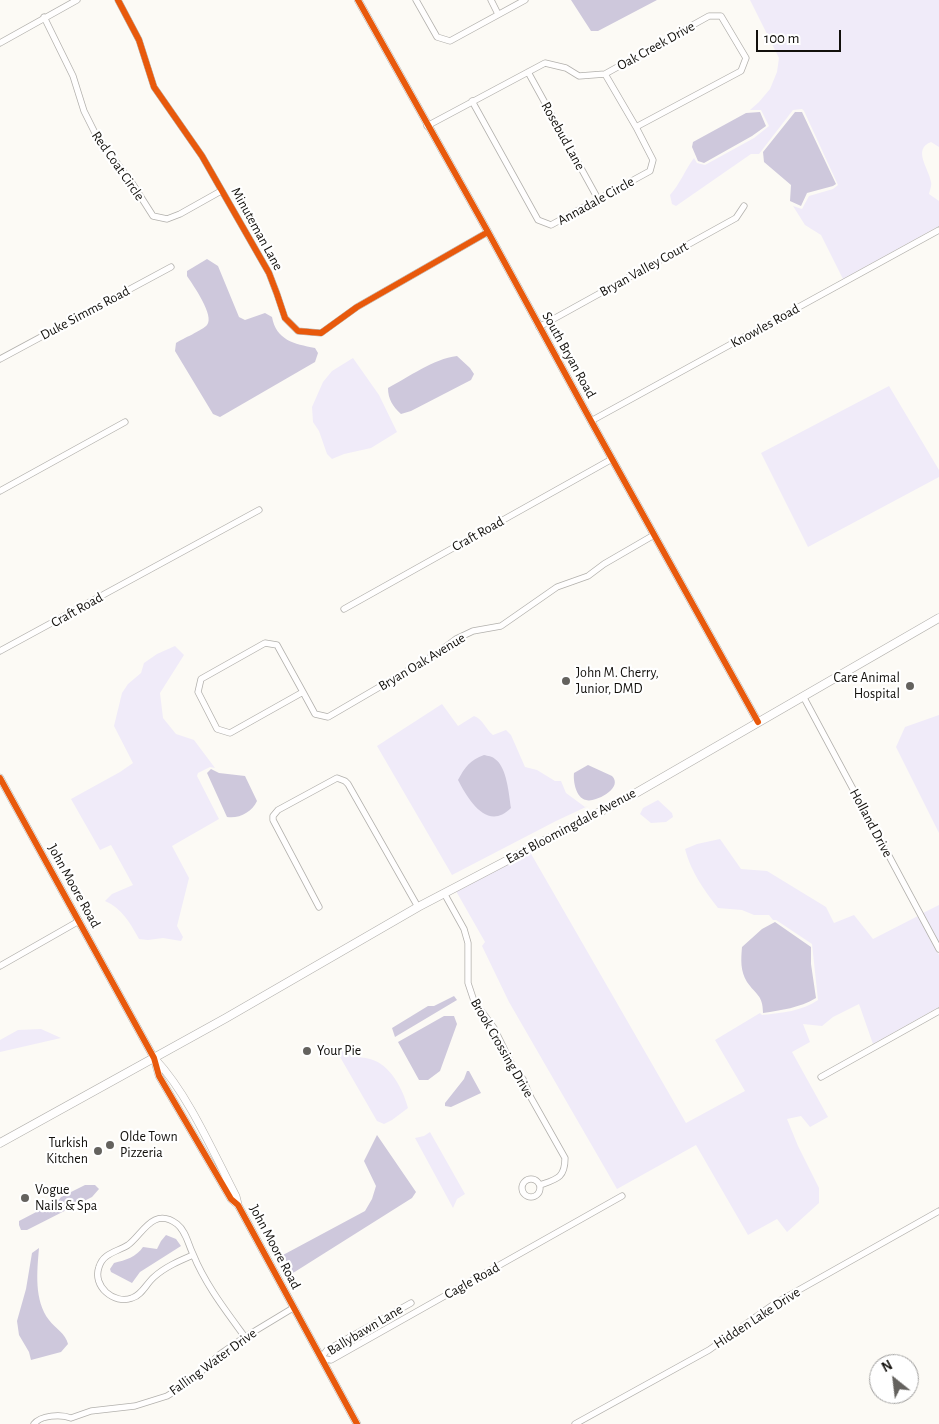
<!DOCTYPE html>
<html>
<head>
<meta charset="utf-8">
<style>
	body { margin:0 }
	#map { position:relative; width:939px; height:1424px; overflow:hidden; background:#fcfaf5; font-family:"Alegreya Sans",sans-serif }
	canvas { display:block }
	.north { position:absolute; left:869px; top:1354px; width:50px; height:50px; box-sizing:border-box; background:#fff; border:1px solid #a09f9e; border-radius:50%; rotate:331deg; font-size:14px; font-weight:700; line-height:20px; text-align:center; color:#12100c }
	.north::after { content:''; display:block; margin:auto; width:18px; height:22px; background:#64625e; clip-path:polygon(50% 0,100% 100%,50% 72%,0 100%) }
	.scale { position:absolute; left:756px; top:30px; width:85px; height:22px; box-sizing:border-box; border:2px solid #12100c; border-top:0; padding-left:6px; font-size:15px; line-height:18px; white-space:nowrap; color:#12100c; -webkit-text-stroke:4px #fff; paint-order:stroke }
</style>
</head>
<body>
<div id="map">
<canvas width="939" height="1424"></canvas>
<div class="north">N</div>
<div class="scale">100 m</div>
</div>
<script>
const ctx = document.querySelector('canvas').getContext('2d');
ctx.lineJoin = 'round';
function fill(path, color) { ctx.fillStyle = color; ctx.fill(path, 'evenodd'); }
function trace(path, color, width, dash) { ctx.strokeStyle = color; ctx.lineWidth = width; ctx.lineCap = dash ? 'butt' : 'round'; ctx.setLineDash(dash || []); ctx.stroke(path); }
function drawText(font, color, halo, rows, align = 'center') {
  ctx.font = font + ' "Alegreya Sans",sans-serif'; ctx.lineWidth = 4.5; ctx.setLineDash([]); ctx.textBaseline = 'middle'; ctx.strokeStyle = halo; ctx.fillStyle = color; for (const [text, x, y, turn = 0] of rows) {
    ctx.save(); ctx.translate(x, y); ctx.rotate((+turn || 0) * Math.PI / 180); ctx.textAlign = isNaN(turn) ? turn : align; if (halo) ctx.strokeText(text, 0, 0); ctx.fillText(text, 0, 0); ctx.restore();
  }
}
fill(new Path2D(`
	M 750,0 L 939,0 L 939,147 L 931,142 C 912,149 929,169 931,182 C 932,185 930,190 929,194 L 939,201 L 939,226 L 843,279 L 821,235 L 805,225 L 793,206 L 802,209 L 809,196 L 833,189 L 838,185 L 804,111 L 802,109 L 793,110 L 759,154 L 751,154 L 676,206 L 672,204 L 670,195 C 680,184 685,170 694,158 L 697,163 L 705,165 L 754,138 L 769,126 L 761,110 L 750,110 L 759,102 L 770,89 L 777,72 L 779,58 Z
	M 353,358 L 379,395 L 397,432 L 371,448 L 344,454 L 332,459 L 327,454 L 319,431 L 313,422 L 312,407 L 323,382 L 332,371 Z
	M 889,386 L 939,470 L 939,477 L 808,547 L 761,453 Z
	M 175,646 L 184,655 L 160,693 L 163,718 L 176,734 L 194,740 L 215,768 L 210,767 L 198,773 L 197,776 L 219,819 L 172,846 L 189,878 L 177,926 L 183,937 L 181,941 L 163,938 L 148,940 L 139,939 C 130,923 122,908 105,901 L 112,894 L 133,885 L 111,845 L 100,850 L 71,799 L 120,772 L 133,763 L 114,726 L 122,693 L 128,684 L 141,673 L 144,663 L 157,654 Z
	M 442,704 L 458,726 L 474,716 C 483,719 486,730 493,735 L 506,730 L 511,735 L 525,767 L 537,770 L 555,781 L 561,781 L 566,793 L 585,807 L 588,806 L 556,821 L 452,875 L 377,746 Z
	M 939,715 L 939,833 L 896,747 L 905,727 Z
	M 658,800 L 672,813 L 673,817 L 666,822 L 651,823 L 640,814 L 643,808 Z
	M 720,839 L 741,869 L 767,871 L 826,907 L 834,923 L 854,915 L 873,939 L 918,916 L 939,955 L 939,1007 L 873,1044 L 859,1004 L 833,1017 L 822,1026 L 803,1024 L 810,1042 L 792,1052 L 828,1117 L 810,1127 L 801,1116 L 787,1119 L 798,1146 L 819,1188 L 819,1203 L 787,1232 L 777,1219 L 748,1235 L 696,1145 L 617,1189 L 509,1002 L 482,946 L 485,942 L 456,891 L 530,852 L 686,1123 L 745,1091 L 715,1040 L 760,1013 L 762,1015 C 782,1013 802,1011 818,1000 L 812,944 L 776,920 L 773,920 L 769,915 L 754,915 L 742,910 L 718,908 C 704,890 691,872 685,849 L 697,844 Z
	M 939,905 L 939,942 L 923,913 Z
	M 41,1029 L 61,1038 L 0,1052 L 0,1040 L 18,1030 Z
	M 340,1049 C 350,1058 358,1056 370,1059 C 390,1064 403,1089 408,1108 L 392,1120 L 384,1124 L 377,1121 L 336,1050 Z
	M 430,1132 L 465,1194 L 457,1199 L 453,1208 L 415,1138 L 424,1136 Z`), '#f0ebf9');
fill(new Path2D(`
	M 571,0 L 657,0 L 598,31 L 591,31 Z
	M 760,112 L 766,126 L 752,136 L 704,163 L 698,161 L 692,147 L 693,142 L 746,113 Z
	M 795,112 L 802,112 L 836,184 L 833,186 L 807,193 L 801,206 L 790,201 L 791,185 L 764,162 L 763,152 Z
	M 207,259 L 218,266 L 239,317 L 245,320 L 265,313 L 272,317 C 276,340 294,344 315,348 L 318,353 L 315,362 L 220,417 L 213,414 L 175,351 L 176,343 C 182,339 203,330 207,325 C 215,316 193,285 187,276 L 187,271 Z
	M 457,356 L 470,368 L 474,374 L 471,380 L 411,411 L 401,414 C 393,407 388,399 388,388 C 409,377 433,359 457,356 Z
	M 484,755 C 488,756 492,756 495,759 C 507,767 509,795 511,808 C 487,832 468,799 458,780 C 465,767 470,760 484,755 Z
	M 588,765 L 612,776 C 624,788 595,803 586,800 C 576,798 573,781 574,773 Z
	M 211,769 L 219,773 L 245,776 L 257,801 C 252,812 239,819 227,817 L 207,773 Z
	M 775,922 L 811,947 L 811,964 L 816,998 C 799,1008 782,1010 763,1013 C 763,995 756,995 747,982 C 740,971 741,959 742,947 L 762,929 Z
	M 454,996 L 457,1000 L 395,1037 L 392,1028 L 428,1006 L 434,1006 Z
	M 444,1016 L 454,1016 L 457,1024 L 440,1071 L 428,1080 L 419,1080 L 398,1042 Z
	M 467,1071 L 469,1071 L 481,1093 L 451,1107 L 445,1106 L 445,1103 L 464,1079 Z
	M 377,1135 L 416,1192 L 412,1198 L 293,1273 L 283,1255 L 365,1211 L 372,1199 L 376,1186 L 364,1161 Z
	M 85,1185 L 95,1185 L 99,1189 L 92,1197 L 27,1230 L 21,1230 L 19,1225 L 19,1221 L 42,1209 L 54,1206 L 61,1197 Z
	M 166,1235 L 176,1239 L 181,1246 L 140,1272 L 132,1283 L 111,1272 L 110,1269 L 114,1263 C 126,1260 136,1257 143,1247 L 157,1249 L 161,1241 Z
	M 39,1248 C 37,1272 34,1300 49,1320 C 55,1328 66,1334 68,1344 L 61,1352 L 31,1360 L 29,1352 L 19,1335 L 17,1321 L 26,1289 L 32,1253 Z`), '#cec8dc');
const minor = new Path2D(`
	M 118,0 L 139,40 L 154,87 L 202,156 L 269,273 L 277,294 L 285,318 L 298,331 L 321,333 L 357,307 L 488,232
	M 416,0 L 437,37 L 450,41 L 525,0
	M 491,0 L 498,14
	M 44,17 L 73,76 L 84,111 L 96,135 L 132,183 L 153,216 L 167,219 L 180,214 L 221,191
	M 0,43 L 77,0
	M 528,72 L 598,199
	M 472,101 L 538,220 L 551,225 L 650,171 L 653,160 L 636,127 L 605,74
	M 427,126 L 545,63 L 566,68 L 579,76 L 605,74 L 709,16 L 721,16 L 746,58 L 741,71 L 636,127
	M 539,327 L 736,218 L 744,206
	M 0,359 L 171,267
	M 591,421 L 939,230
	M 0,491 L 125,422
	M 344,609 L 612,459
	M 265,643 L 277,645 L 303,692 L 230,733 L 217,729 L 198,692 L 201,679 Z
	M 0,651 L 259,510
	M 303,692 L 315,714 L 328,717 L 436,654 L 456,639 L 473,631 L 501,626 L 557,587 L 588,576 L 604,564 L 654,535
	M 803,696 L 939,949
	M 444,893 L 464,929 L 468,943 L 468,983 L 474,1001 L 494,1028 L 514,1069 L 523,1079 L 530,1096 L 565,1158 C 565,1178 557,1179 540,1185
	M 319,907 L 273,820 L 273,816 L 278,810 L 337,778 L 345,781 L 348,784 L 418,907
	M 0,966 L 79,921
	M 821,1077 L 939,1011
	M522 1188a9 9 0 1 1 18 0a9 9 0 1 1-18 0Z
	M 193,1255 C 179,1261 165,1267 154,1277 C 146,1284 142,1295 132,1298 C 114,1305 92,1286 99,1267 C 103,1253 117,1252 128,1245 C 142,1235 153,1206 177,1224 C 186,1231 188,1244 193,1254 C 205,1284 226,1311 245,1337
	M 411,1303 L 327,1350 L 321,1358 L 331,1360 L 622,1196
	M 34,1424 C 41,1415 61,1414 71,1418 L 91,1411 L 135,1406 L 167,1396 L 190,1382 L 219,1355 L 245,1337 L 293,1308
	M 575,1424 L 709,1350 L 774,1304 L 939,1211`);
const tertiary = new Path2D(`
	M 358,0 L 488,232 L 591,421 L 758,722
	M 0,778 L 154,1058 L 159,1076 L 231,1199 L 238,1205 L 357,1424
	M 156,1060 C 188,1094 214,1154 236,1196 L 238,1204`);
const secondary = new Path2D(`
	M 0,1143 L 226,1018 L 418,907 L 636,793 L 939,618`);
trace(minor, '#b2b0ac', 7);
trace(tertiary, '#b2b0ac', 8);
trace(secondary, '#b2b0ac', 9);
trace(minor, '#fffefe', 5.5);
trace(tertiary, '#fffefe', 7);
trace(secondary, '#fffefe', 8);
trace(new Path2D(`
	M 118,0 L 139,40 L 154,87 L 202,156 L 269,273 L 277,294 L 285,318 L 298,331 L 321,333 L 357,307 L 488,232
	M 358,0 L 488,232 L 591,421 L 758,722
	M 0,778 L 154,1058 L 159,1076 L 231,1199 L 238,1205 L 357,1424`), '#e8590c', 6);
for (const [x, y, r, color] of [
	[566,681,5,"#64625e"],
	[910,686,5,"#64625e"],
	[307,1051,5,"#64625e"],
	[110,1145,5,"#64625e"],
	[98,1151,5,"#64625e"],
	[25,1198,5,"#64625e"]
]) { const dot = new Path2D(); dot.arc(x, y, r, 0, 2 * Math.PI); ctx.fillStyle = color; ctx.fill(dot); trace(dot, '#fff', 2); }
drawText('14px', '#12100c', '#fff', [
	["Oak Creek Drive",656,46,-29],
	["Rosebud Lane",563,136,61],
	["Red Coat Circle",118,166,55],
	["Annadale Circle",596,201,-29],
	["Minuteman Lane",257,229,61],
	["Bryan Valley Court",644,269,-29],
	["Duke Simms Road",85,313,-28],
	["Knowles Road",765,326,-29],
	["South Bryan Road",569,355,61],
	["Craft Road",478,534,-29],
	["Craft Road",77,610,-29],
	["Bryan Oak Avenue",422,662,-31],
	["Holland Drive",871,823,62],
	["East Bloomingdale Avenue",571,826,-28],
	["John Moore Road",74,886,61],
	["Brook Crossing Drive",502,1048,60],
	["John Moore Road",275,1247,62],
	["Cagle Road",472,1281,-29],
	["Hidden Lake Drive",757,1318,-33],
	["Ballybawn Lane",365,1330,-31],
	["Falling Water Drive",213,1362,-36]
]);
drawText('14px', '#12100c', '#fff', [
	["John M. Cherry,",576,673],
	["Junior, DMD",576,689],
	["Care Animal",900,678,"right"],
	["Hospital",900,694,"right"],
	["Your Pie",317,1051],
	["Olde Town",120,1137],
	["Pizzeria",120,1153],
	["Turkish",88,1143,"right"],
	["Kitchen",88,1159,"right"],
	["Vogue",35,1190],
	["Nails & Spa",35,1206]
], 'left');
</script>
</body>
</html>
